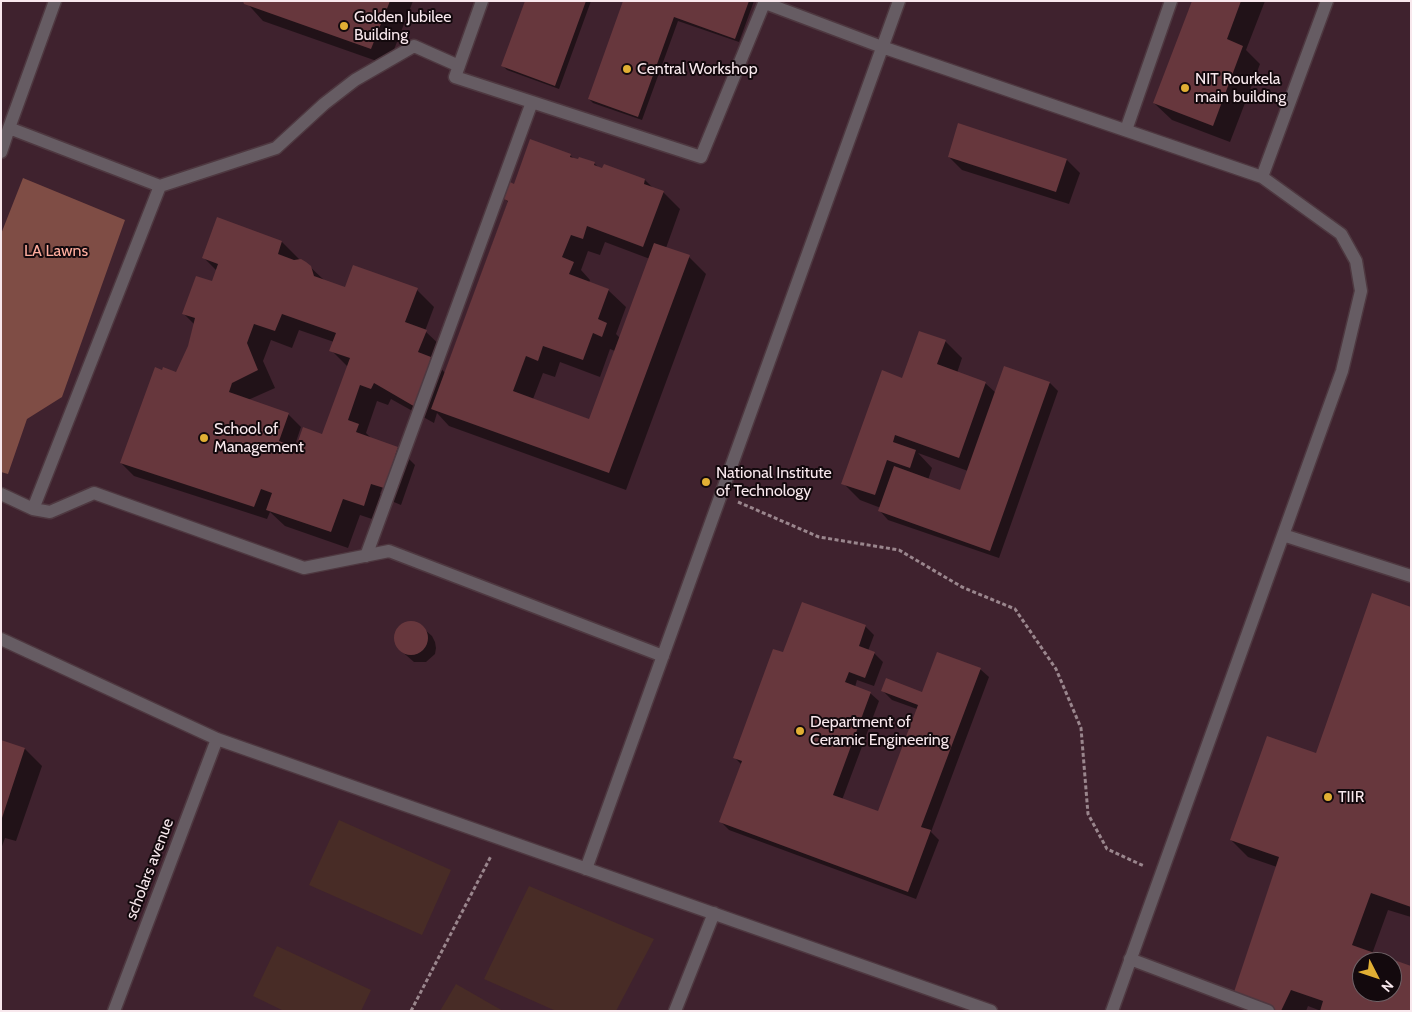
<!DOCTYPE html>
<html>
<head>
<meta charset="utf-8">
<style>
	body { margin:0 }
	#map { position:relative; width:1412px; height:1012px; overflow:hidden; background:#321b24; font-family:Cabin,sans-serif }
	canvas { display:block }
	.frame { position:absolute; inset:0; border:2px solid #f8e8ed; pointer-events:none }
	.north { position:absolute; left:1352px; top:952px; width:50px; height:50px; box-sizing:border-box; background:#13090d; border:1px solid #6f6267; border-radius:50%; rotate:131deg; font-size:14px; font-weight:700; line-height:20px; text-align:center; color:#f8e8ed }
	.north::after { content:''; display:block; margin:auto; width:18px; height:22px; background:#e1af34; clip-path:polygon(50% 0,100% 100%,50% 72%,0 100%) }
</style>
</head>
<body>
<div id="map">
<canvas width="1412" height="1012"></canvas>
<div class="frame"></div>
<div class="north">N</div>
</div>
<script>
const ctx = document.querySelector('canvas').getContext('2d');
ctx.lineJoin = 'round';
function fill(path, color) { ctx.fillStyle = color; ctx.fill(path, 'evenodd'); }
function trace(path, color, width, dash) { ctx.strokeStyle = color; ctx.lineWidth = width; ctx.lineCap = dash ? 'butt' : 'round'; ctx.setLineDash(dash || []); ctx.stroke(path); }
function drawText(font, color, halo, rows, align = 'center') {
  ctx.font = font + ' Cabin,sans-serif'; ctx.lineWidth = 4; ctx.setLineDash([]); ctx.textBaseline = 'middle'; ctx.strokeStyle = halo; ctx.fillStyle = color; for (const [text, x, y, turn = 0] of rows) {
    ctx.save(); ctx.translate(x, y); ctx.rotate((+turn || 0) * Math.PI / 180); ctx.textAlign = isNaN(turn) ? turn : align; if (halo) ctx.strokeText(text, 0, 0); ctx.fillText(text, 0, 0); ctx.restore();
  }
}
fill(new Path2D(`
	M 1,1 L 1411,1 L 1411,1011 L 1,1011 ZM 1362,962 L 1392,962 L 1392,992 L 1362,992 Z`), '#3f222e');
fill(new Path2D(`
	M 339,820 L 451,870 L 422,935 L 309,885 Z
	M 529,886 L 654,939 L 616,1011 L 556,1011 L 484,979 Z
	M 277,946 L 371,990 L 361,1011 L 284,1011 L 253,996 Z
	M 456,984 L 503,1011 L 440,1011 Z`), '#482c26');
fill(new Path2D(`
	M 23,178 L 125,220 L 62,397 L 27,419 L 8,474 L 1,472 L 1,234 Z`), '#7f4d45');
fill(new Path2D(`
	M 245,1 L 413,1 L 388,65 L 263,21 Z
	M 526,1 L 591,1 L 559,89 L 507,70 L 503,66 Z
	M 624,1 L 754,1 L 739,42 L 678,21 L 642,120 L 593,103 L 589,99 Z
	M 1193,1 L 1265,1 L 1246,50 L 1260,64 L 1230,142 L 1172,120 L 1154,103 Z
	M 959,125 L 1067,160 L 1080,173 L 1069,204 L 962,170 L 949,157 Z
	M 570,155 L 575,160 L 594,163 L 600,169 L 645,180 L 653,188 L 663,192 L 680,209 L 666,248 L 689,257 L 706,274 L 626,490 L 449,426 L 437,413 L 434,423 L 391,399 L 388,405 L 377,401 L 366,433 L 372,439 L 398,448 L 415,465 L 401,505 L 389,500 L 381,522 L 360,515 L 348,548 L 285,526 L 270,512 L 267,519 L 134,476 L 121,463 L 177,373 L 189,346 L 195,325 L 184,314 L 213,283 L 217,271 L 204,258 L 218,219 L 282,242 L 299,259 L 298,261 L 306,263 L 325,281 L 346,289 L 417,290 L 434,307 L 425,331 L 443,348 L 437,364 L 445,373 L 508,202 L 505,199 L 515,185 ZM 605,242 L 650,259 L 620,338 L 616,334 L 626,307 L 608,290 L 589,283 L 590,280 L 581,270 L 588,251 L 600,255 ZM 299,330 L 334,342 L 331,350 L 348,367 L 323,435 L 296,449 L 294,448 L 301,427 L 288,414 L 248,400 L 275,388 L 263,361 L 271,340 L 292,348 ZM 610,349 L 615,351 L 590,420 L 533,399 L 543,373 L 555,377 L 560,362 L 600,377 ZM 394,456 L 396,456 L 383,495 L 380,494 Z
	M 945,341 L 962,358 L 957,373 L 985,383 L 996,393 L 1050,383 L 1058,391 L 999,558 L 888,520 L 880,511 L 881,508 L 860,500 L 843,483 L 903,379 ZM 918,453 L 968,471 L 961,492 L 928,480 L 932,468 Z
	M 1411,608 L 1411,917 L 1388,910 L 1372,954 L 1411,967 L 1411,1011 L 1321,1011 L 1308,1006 L 1306,1011 L 1250,1011 L 1277,867 L 1248,857 L 1231,840 L 1317,755 ZM 1362,962 L 1392,962 L 1392,992 L 1362,992 Z
	M 405,623 L 417,623 L 432,636 L 435,642 L 436,648 L 435,654 L 426,662 L 414,662 L 399,649 L 396,644 L 396,631 L 400,626 Z
	M 865,626 L 874,635 L 868,651 L 874,653 L 883,662 L 874,686 L 857,680 L 855,687 L 870,693 L 879,701 L 842,800 L 878,813 L 917,709 L 892,700 L 883,691 L 923,693 L 980,669 L 989,677 L 931,832 L 939,840 L 916,899 L 729,830 L 721,822 L 742,765 L 734,757 L 784,654 Z
	M 1,741 L 25,749 L 42,766 L 16,841 L 5,838 L 1,849 Z`), '#0007');
fill(new Path2D(`
	M 243,1 L 390,1 L 371,49 L 244,4 Z
	M 525,1 L 586,1 L 555,86 L 501,66 Z
	M 623,1 L 749,1 L 735,39 L 674,17 L 638,117 L 588,99 Z
	M 1192,1 L 1241,1 L 1227,39 L 1243,46 L 1213,126 L 1153,103 Z
	M 958,123 L 1067,159 L 1056,192 L 948,157 Z
	M 530,139 L 571,154 L 570,157 L 578,159 L 579,157 L 595,162 L 594,165 L 602,168 L 604,164 L 645,179 L 644,184 L 664,191 L 643,247 L 587,226 L 583,239 L 571,235 L 562,257 L 574,262 L 569,274 L 609,289 L 598,319 L 607,323 L 602,337 L 593,333 L 583,360 L 543,346 L 538,361 L 526,356 L 513,391 L 589,419 L 654,243 L 690,255 L 609,473 L 431,409 L 508,201 L 504,199 L 510,182 L 514,184 Z
	M 217,217 L 282,241 L 278,254 L 294,260 L 301,259 L 306,262 L 311,266 L 314,276 L 345,287 L 353,265 L 418,288 L 405,322 L 427,330 L 418,352 L 431,357 L 417,408 L 374,383 L 371,389 L 360,385 L 348,420 L 359,424 L 356,432 L 398,447 L 384,488 L 371,484 L 364,506 L 343,499 L 331,532 L 266,510 L 272,493 L 261,489 L 254,507 L 120,463 L 155,367 L 162,370 L 163,367 L 176,372 L 188,346 L 195,318 L 182,314 L 196,276 L 212,281 L 218,264 L 202,258 ZM 282,314 L 336,333 L 329,351 L 350,358 L 322,434 L 303,427 L 296,447 L 279,441 L 289,413 L 229,392 L 232,383 L 258,370 L 247,343 L 254,324 L 275,331 Z
	M 919,331 L 946,340 L 937,364 L 986,382 L 959,458 L 895,435 L 893,442 L 916,450 L 910,468 L 887,460 L 875,495 L 841,484 L 882,370 L 902,378 Z
	M 1004,366 L 1050,382 L 990,551 L 878,511 L 894,466 L 960,490 Z
	M 1372,593 L 1411,607 L 1411,907 L 1371,893 L 1352,945 L 1411,966 L 1411,1011 L 1320,1011 L 1323,1001 L 1291,990 L 1281,1011 L 1276,1011 L 1233,995 L 1279,857 L 1230,840 L 1267,736 L 1316,753 ZM 1362,962 L 1392,962 L 1392,992 L 1362,992 Z
	M 802,602 L 866,625 L 859,646 L 875,652 L 865,678 L 849,672 L 845,682 L 871,692 L 833,795 L 878,811 L 918,705 L 881,691 L 886,678 L 922,692 L 937,652 L 981,668 L 921,827 L 931,830 L 908,892 L 719,822 L 742,761 L 733,758 L 773,649 L 783,652 Z
	M394 638a17 17 0 1 1 34 0a17 17 0 1 1-34 0Z
	M 1,740 L 25,748 L 2,818 L 1,817 Z`), '#67373d');
const minor = new Path2D(`
	M 55,1 L 9,128 L 160,186 L 276,148 L 324,104 L 355,80 L 414,46 L 459,66
	M 482,1 L 455,77 L 701,157 L 765,1
	M 765,3 L 882,47 L 1262,177 L 1327,1
	M 1126,130 L 1171,1
	M 1,152 L 9,128
	M 1,494 L 33,509 L 50,512 L 94,493 L 304,568 L 389,551 L 663,656
	M 33,509 L 160,186
	M 1283,535 L 1411,576
	M 366,556 L 532,102
	M 1,639 L 217,739 L 991,1011
	M 586,869 L 899,1
	M 1130,959 L 1268,1011
	M 114,1011 L 217,739
	M 675,1011 L 714,913
	M 1112,1011 L 1342,371 L 1361,291 L 1356,261 L 1341,234 L 1262,177`);
trace(minor, '#4e3840', 15);
trace(new Path2D(`
	M 738,502 L 819,537 L 899,550 L 962,587 L 1015,609 L 1056,669 L 1081,728 L 1088,814 L 1107,849 L 1144,866
	M 411,1011 L 491,856`), '#9a868d', 3, [4, 2.5]);
trace(minor, '#665c63', 12);
for (const [x, y, r, color] of [
	[344,26,5,"#e1af34"],
	[627,69,5,"#e1af34"],
	[1185,88,5,"#e1af34"],
	[204,438,5,"#e1af34"],
	[706,482,5,"#e1af34"],
	[800,731,5,"#e1af34"],
	[1328,797,5,"#e1af34"]
]) { const dot = new Path2D(); dot.arc(x, y, r, 0, 2 * Math.PI); ctx.fillStyle = color; ctx.fill(dot); trace(dot, '#13090d', 2); }
drawText('16px', '#f8e8ed', '#13090d', [
	["Golden Jubilee",354,17],
	["Building",354,35],
	["Central Workshop",637,69],
	["NIT Rourkela",1195,79],
	["main building",1195,97],
	["School of",214,429],
	["Management",214,447],
	["National Institute",716,473],
	["of Technology",716,491],
	["Department of",810,722],
	["Ceramic Engineering",810,740],
	["TIIR",1338,797]
], 'left');
drawText('16px', '#fead9e', '#13090d', [
	["LA Lawns",56,251]
]);
drawText('16px', '#f8e8ed', '#13090d', [
	["scholars avenue",150,869,-69]
]);
</script>
</body>
</html>
